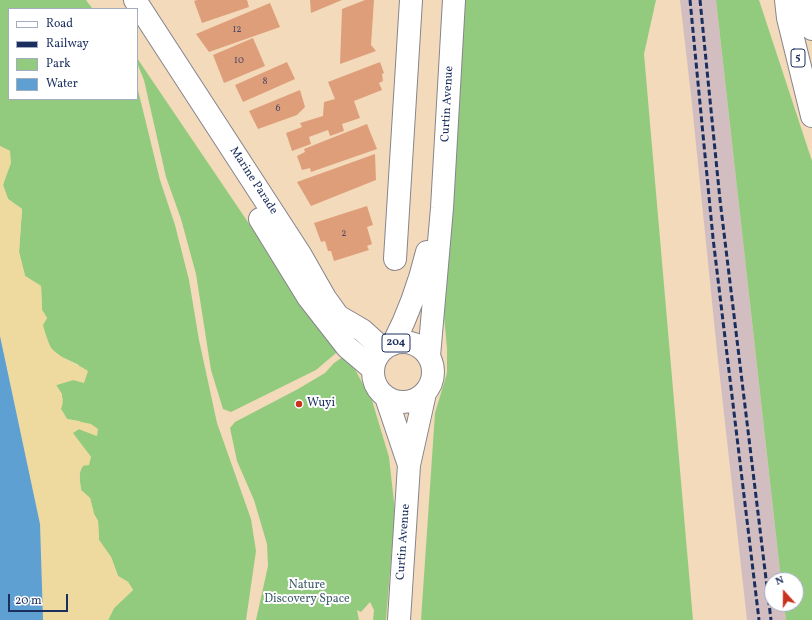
<!DOCTYPE html>
<html>
<head>
<meta charset="utf-8">
<style>
	body { margin:0 }
	#map { position:relative; width:812px; height:620px; overflow:hidden; background:#f3dabb; font-family:Vollkorn,serif }
	canvas { display:block }
	.legend { position:absolute; left:8px; top:8px; width:130px; height:92px; box-sizing:border-box; background:#fff; border:1px solid #a4acbf; margin:0; padding:5px 7px; list-style:none; font-size:12px; color:#1b2f5e }
	.legend li { display:flex; align-items:center; gap:8px; height:20px }
	.legend b { width:20px; border:1px solid #a4acbf }
	.north { position:absolute; left:764px; top:572px; width:40px; height:40px; box-sizing:border-box; background:#fff; border:1px solid #a4acbf; border-radius:50%; rotate:339deg; font-size:11px; font-weight:700; line-height:16px; text-align:center; color:#1b2f5e }
	.north::after { content:''; display:block; margin:auto; width:14px; height:18px; background:#c8321e; clip-path:polygon(50% 0,100% 100%,50% 72%,0 100%) }
	.scale { position:absolute; left:8px; top:594px; width:60px; height:18px; box-sizing:border-box; border:2px solid #1b2f5e; border-top:0; padding-left:5px; font-size:12px; line-height:14px; white-space:nowrap; color:#1b2f5e; -webkit-text-stroke:3px #fff; paint-order:stroke }
</style>
</head>
<body>
<div id="map">
<canvas width="812" height="620"></canvas>
<ul class="legend">
<li><b style="height:5px;background:#fff"></b>Road</li>
<li><b style="height:5px;background:#1b2f5e"></b>Railway</li>
<li><b style="height:11px;background:#93cb7e"></b>Park</li>
<li><b style="height:11px;background:#5da0d1"></b>Water</li>
</ul>
<div class="north">N</div>
<div class="scale">20 m</div>
</div>
<script>
const ctx = document.querySelector('canvas').getContext('2d');
ctx.lineJoin = 'round';
function fill(path, color) { ctx.fillStyle = color; ctx.fill(path, 'evenodd'); }
function trace(path, color, width, dash) { ctx.strokeStyle = color; ctx.lineWidth = width; ctx.lineCap = dash ? 'butt' : 'round'; ctx.setLineDash(dash || []); ctx.stroke(path); }
function drawText(font, color, halo, rows, align = 'center') {
  ctx.font = font + ' Vollkorn,serif'; ctx.lineWidth = 4; ctx.setLineDash([]); ctx.textBaseline = 'middle'; ctx.strokeStyle = halo; ctx.fillStyle = color; for (const [text, x, y, turn = 0] of rows) {
    ctx.save(); ctx.translate(x, y); ctx.rotate((+turn || 0) * Math.PI / 180); ctx.textAlign = isNaN(turn) ? turn : align; if (halo) ctx.strokeText(text, 0, 0); ctx.fillText(text, 0, 0); ctx.restore();
  }
}
fill(new Path2D(`
	M 680,0 L 716,0 L 781,580 L 772,580 L 772,604 L 784,604 L 786,620 L 747,620 L 717,351 L 691,95 Z`), '#d2bec1');
fill(new Path2D(`
	M 0,0 L 86,0 L 92,8 L 95,9 L 9,9 L 9,99 L 137,99 L 137,86 L 160,180 L 175,225 L 189,280 L 199,340 L 217,423 L 251,519 L 256,551 L 246,620 L 108,620 L 114,608 L 133,590 L 128,582 L 118,576 L 111,557 L 99,540 L 98,521 L 94,514 L 90,498 L 81,490 C 79,472 78,470 91,457 L 72,433 L 79,429 L 97,436 L 79,421 L 67,419 L 61,409 L 62,394 L 56,385 L 73,380 L 79,365 L 62,357 L 51,349 L 42,325 L 47,318 L 42,310 L 41,286 L 25,276 L 19,252 L 22,209 L 8,199 L 3,185 L 10,151 L 0,146 Z
	M 460,0 L 656,0 L 644,54 L 693,620 L 421,620 L 435,413 L 447,373 L 447,348 L 444,316 L 443,227 Z
	M 716,0 L 759,0 L 812,161 L 812,620 L 786,620 L 784,604 L 796,604 L 796,580 L 781,580 Z
	M 137,58 L 302,302 L 342,348 L 316,370 L 231,412 L 223,409 L 211,370 L 196,274 L 181,219 L 166,177 L 144,80 L 137,63 Z
	M 347,354 L 366,390 L 371,397 L 389,457 L 395,511 L 386,620 L 373,620 L 374,610 L 370,602 L 361,612 L 357,610 L 359,620 L 256,620 L 268,566 L 267,544 L 254,500 L 237,461 L 230,428 L 235,422 L 298,389 L 325,373 L 334,363 Z`), '#93cb7e');
fill(new Path2D(`
	M 0,146 L 10,151 L 11,163 L 3,185 L 8,199 L 22,209 L 19,252 L 25,276 L 41,286 L 42,310 L 47,318 L 43,325 C 45,332 47,343 52,349 C 61,360 77,363 88,371 L 84,383 L 73,380 L 56,385 C 62,395 65,398 61,409 L 67,419 L 91,424 L 98,429 L 97,436 L 79,429 L 73,433 L 91,457 L 89,465 L 82,466 L 79,474 L 81,490 L 90,498 L 94,514 L 98,521 L 99,540 L 111,557 L 118,576 L 128,582 L 133,590 L 114,608 L 108,620 L 43,620 L 40,524 L 0,336 Z`), '#eeda9e');
fill(new Path2D(`
	M 0,336 L 40,524 L 43,620 L 0,620 Z`), '#5da0d1');
fill(new Path2D(`
	M 197,0 L 247,0 L 249,7 L 202,23 L 194,1 Z
	M 310,0 L 342,0 L 311,13 Z
	M 365,0 L 374,0 L 371,45 L 376,51 L 340,64 L 342,9 Z
	M 270,3 L 280,27 L 209,52 L 196,34 Z
	M 253,38 L 265,66 L 224,83 L 213,55 Z
	M 287,62 L 295,79 L 243,102 L 235,85 Z
	M 380,62 L 384,73 L 382,74 L 383,81 L 379,83 L 382,90 L 354,101 L 360,118 L 342,124 L 344,131 L 330,136 L 328,130 L 309,137 L 311,144 L 292,151 L 286,133 L 302,127 L 300,123 L 323,116 L 324,102 L 335,99 L 328,82 Z
	M 300,90 L 305,107 L 297,115 L 258,129 L 249,111 Z
	M 367,124 L 377,149 L 311,172 L 310,168 L 302,170 L 297,156 L 305,152 L 304,149 Z
	M 375,154 L 376,180 L 311,206 L 297,182 Z
	M 367,206 L 373,225 L 367,227 L 372,244 L 367,246 L 369,250 L 334,261 L 331,251 L 328,251 L 325,241 L 321,242 L 314,223 Z`), '#df9e7a');
const minor = new Path2D(`
	M 395,259 L 411,0`);
const major = new Path2D(`
	M 135,0 L 300,254 L 325,298 L 338,316 L 362,330 L 383,349
	M 260,219 L 308,297 L 347,347 L 373,369
	M373 372a30 30 0 1 1 60 0a30 30 0 1 1-60 0Z
	M 393,344 C 409,313 419,285 427,252
	M 429,356 L 442,208 L 454,0
	M 386,397 L 409,465
	M 399,620 L 409,465 L 425,393`);
const highway = new Path2D(`
	M 786,0 L 788,18 L 812,116
	M 806,0 L 812,29`);
trace(minor, '#87848c', 24);
trace(major, '#87848c', 24);
trace(highway, '#87848c', 24);
trace(minor, '#fff', 22);
trace(major, '#fff', 22);
trace(highway, '#fff', 22);
trace(new Path2D(`
	M 690,0 L 713,238 L 759,620
	M 700,0 L 720,200 L 771,620`), '#1b2f5e', 3, [6, 3]);
for (const [x, y, r, color] of [
	[299,404,4,"#c8321e"]
]) { const dot = new Path2D(); dot.arc(x, y, r, 0, 2 * Math.PI); ctx.fillStyle = color; ctx.fill(dot); trace(dot, '#fff', 1.5); }
drawText('10px', '#4c4b65', null, [
	["12",237,30],
	["10",239,61],
	["8",265,82],
	["6",278,109],
	["2",344,234]
]);
for (const [x, y, w] of [
	[798,58,14],
	[396,343,28]
]) { const box = new Path2D(); box.roundRect(x - w / 2, y - 9, w, 18, 3); ctx.fillStyle = '#fff'; ctx.fill(box); trace(box, '#1b2f5e', 1); }
drawText('bold 11px', '#1b2f5e', null, [
	["5",798,58],
	["204",396,343]
]);
drawText('12px', '#1b2f5e', '#fff', [
	["Curtin Avenue",448,104,-87],
	["Marine Parade",253,181,57],
	["Curtin Avenue",404,542,-86]
]);
drawText('12px', '#1b2f5e', '#fff', [
	["Wuyi",307,404]
], 'left');
drawText('12px', '#3f5e68', '#fff', [
	["Nature",307,586],
	["Discovery Space",307,600]
]);
</script>
</body>
</html>
